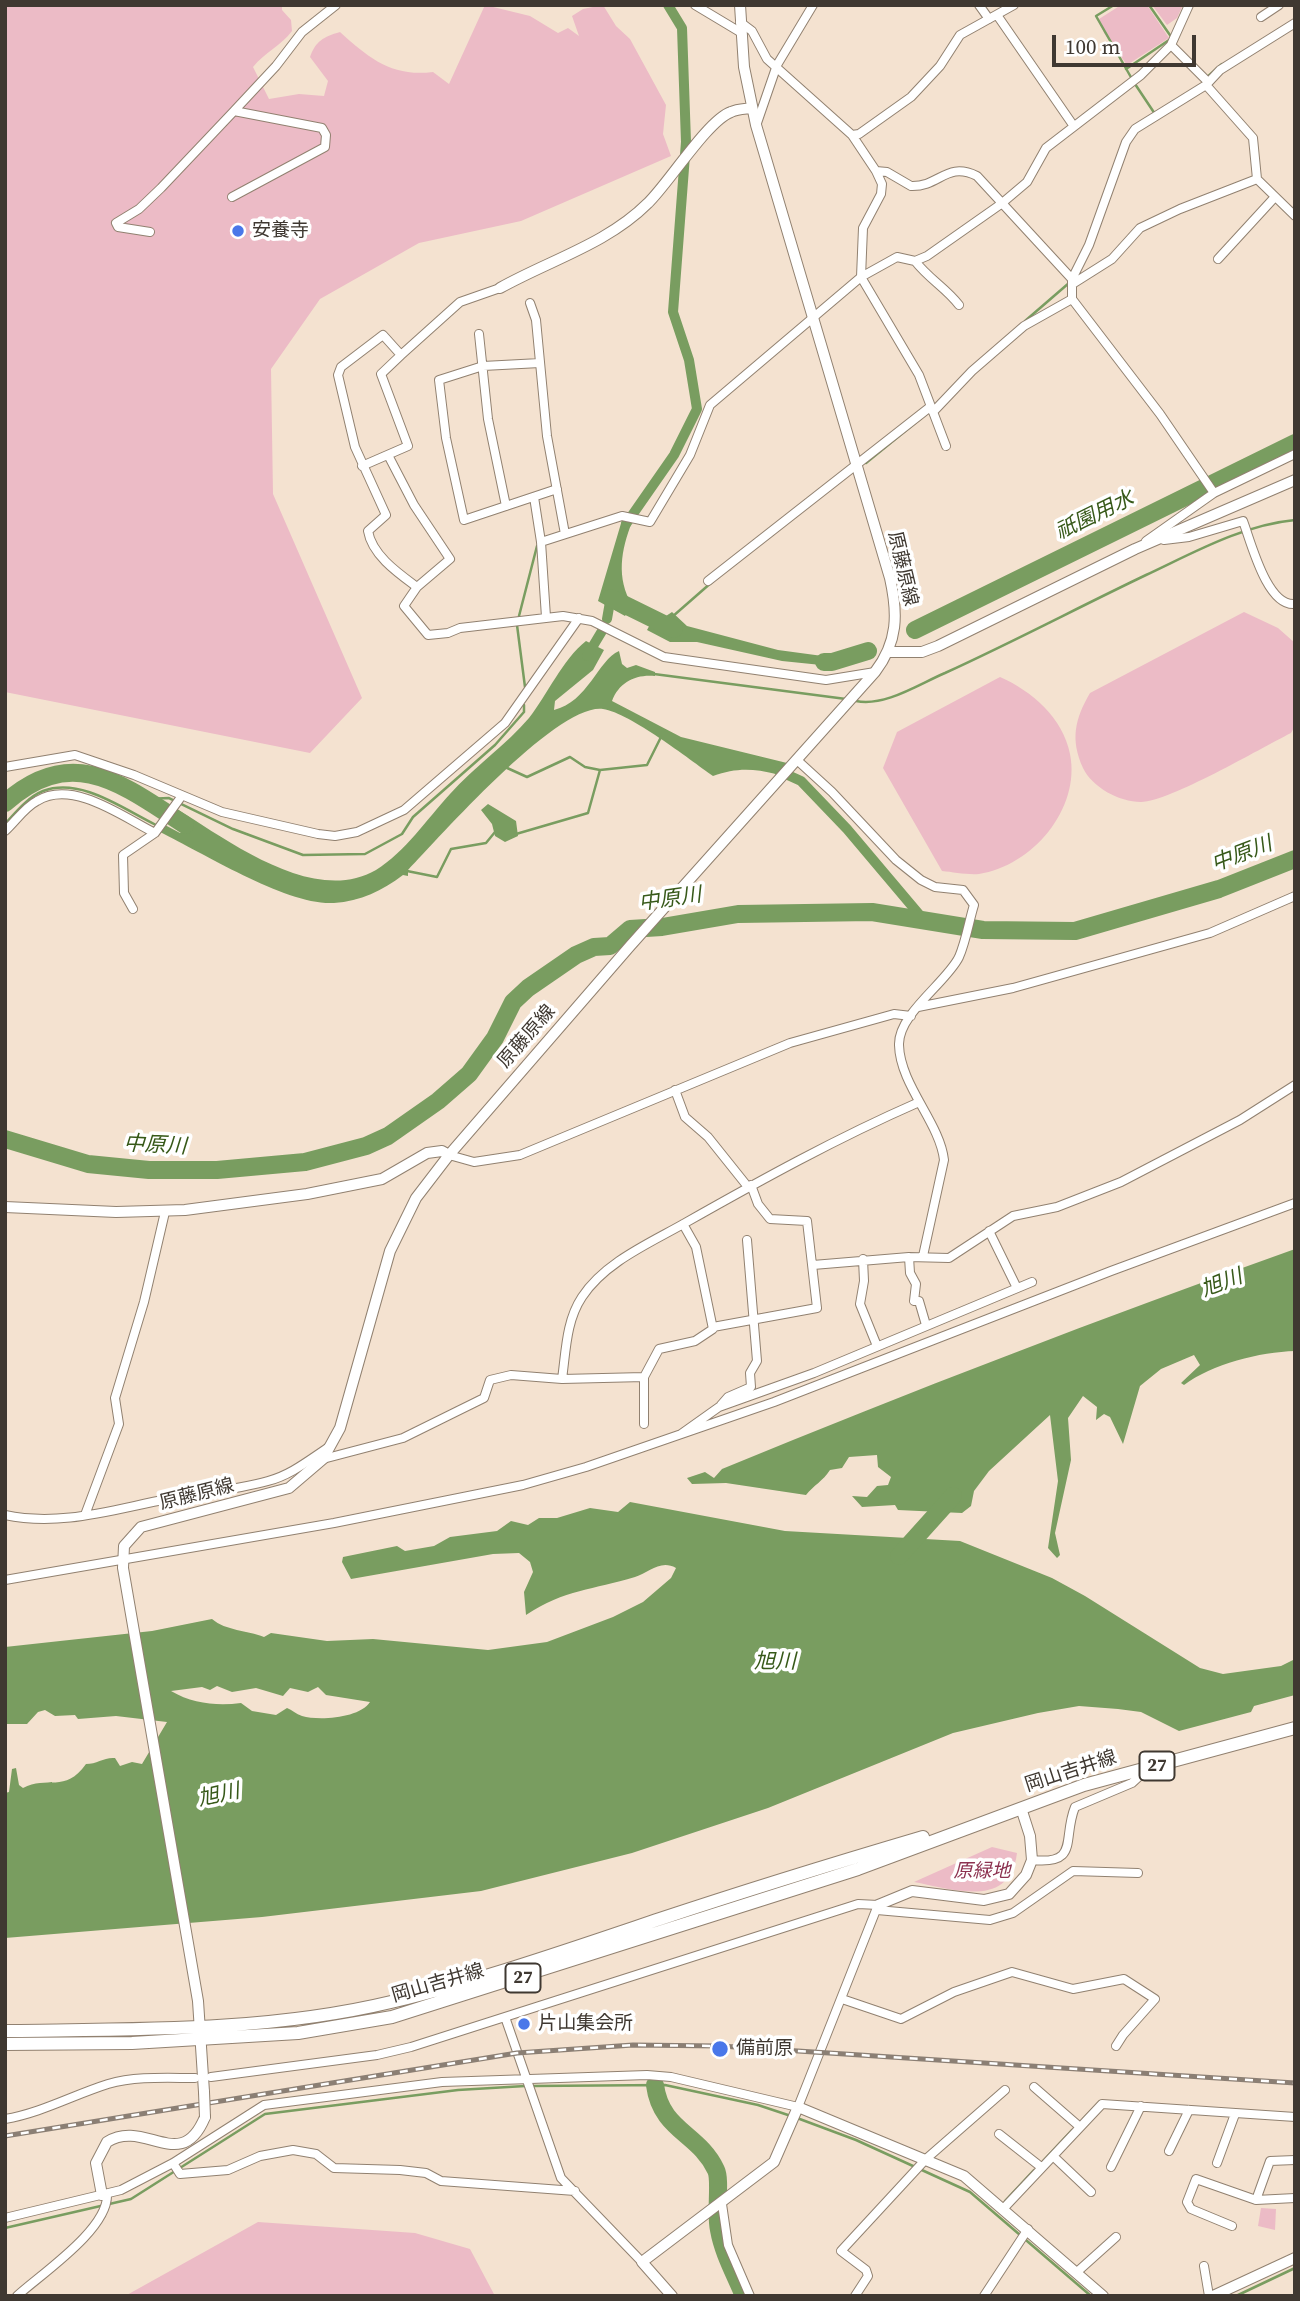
<!DOCTYPE html>
<html>
<head>
<meta charset="utf-8">
<style>
	body { margin:0 }
	#map { position:relative; width:1300px; height:2301px; overflow:hidden; background:#f4e2d0; font-family:"Source Serif 4",serif }
	canvas { display:block }
	.frame { position:absolute; inset:0; border:7px solid #3f3831; pointer-events:none }
	.scale { position:absolute; left:1052px; top:35px; width:144px; height:32px; box-sizing:border-box; border:4px solid #3f3831; border-top:0; padding-left:9px; font-size:21px; line-height:24px; white-space:nowrap; color:#3f3831; -webkit-text-stroke:5px #fff; paint-order:stroke }
</style>
</head>
<body>
<div id="map">
<canvas width="1300" height="2301"></canvas>
<div class="frame"></div>
<div class="scale">100 m</div>
</div>
<script>
const ctx = document.querySelector('canvas').getContext('2d');
ctx.lineJoin = 'round';
function fill(path, color) { ctx.fillStyle = color; ctx.fill(path, 'evenodd'); }
function trace(path, color, width, dash) { ctx.strokeStyle = color; ctx.lineWidth = width; ctx.lineCap = dash ? 'butt' : 'round'; ctx.setLineDash(dash || []); ctx.stroke(path); }
function drawText(font, color, halo, rows, align = 'center') {
  ctx.font = font + ' "Source Serif 4","Noto Sans JP",serif'; ctx.lineWidth = 7; ctx.setLineDash([]); ctx.textBaseline = 'middle'; ctx.strokeStyle = halo; ctx.fillStyle = color; for (const [text, x, y, turn = 0] of rows) {
    ctx.save(); ctx.translate(x, y); ctx.rotate((+turn || 0) * Math.PI / 180); ctx.textAlign = isNaN(turn) ? turn : align; if (halo) ctx.strokeText(text, 0, 0); ctx.fillText(text, 0, 0); ctx.restore();
  }
}
fill(new Path2D(`
	M 5,5 L 282,5 L 282,10 L 291,20 L 292,31 C 281,46 265,52 253,67 L 269,99 L 299,94 L 324,96 L 328,81 L 310,57 C 316,41 323,37 340,32 C 370,59 392,77 433,72 L 449,84 L 485,5 L 530,16 L 558,33 L 568,28 L 579,36 L 572,16 L 583,9 L 603,5 L 616,26 L 630,39 L 666,105 L 663,134 L 671,156 L 521,221 L 419,243 L 320,299 L 271,369 L 273,494 L 362,698 L 310,753 L 5,692 Z
	M 1121,5 L 1147,5 L 1169,38 L 1127,65 L 1104,33 L 1099,19 Z
	M 1152,5 L 1183,5 L 1177,18 L 1167,25 Z
	M 1244,612 L 1278,628 L 1295,643 L 1295,726 L 1291,733 C 1259,749 1171,801 1141,802 C 1119,802 1092,787 1083,768 C 1070,739 1075,719 1090,693 Z
	M 1000,677 C 1032,691 1063,718 1070,754 C 1081,809 1032,866 979,874 C 967,875 953,872 942,871 L 883,768 L 897,732 Z
	M 992,1847 L 1017,1853 C 1010,1910 952,1889 914,1882 Z
	M 1261,2208 L 1276,2209 L 1275,2230 L 1258,2226 Z
	M 258,2222 L 415,2233 L 470,2249 L 495,2296 L 125,2296 Z`), '#ecbbc6');
fill(new Path2D(`
	M 622,520 L 632,522 C 621,550 616,578 632,605 L 625,616 L 598,601 Z
	M 672,612 L 687,626 L 778,650 L 830,657 L 846,651 L 848,661 L 831,666 L 782,661 L 697,642 L 670,642 L 647,630 L 653,619 L 663,618 Z
	M 586,641 L 604,650 L 593,670 L 555,701 L 554,710 C 588,702 598,660 619,651 L 622,664 L 627,668 L 636,665 L 655,672 L 655,676 C 636,674 619,682 612,701 L 681,737 L 787,763 L 776,774 C 752,768 735,768 713,776 C 689,759 630,713 603,709 C 557,703 441,836 408,870 L 408,876 L 403,875 C 382,891 361,901 334,903 C 288,906 203,853 160,832 L 165,825 L 180,833 L 183,831 L 168,820 L 177,809 C 229,841 314,906 376,870 C 405,852 427,819 450,794 C 474,767 508,743 529,718 C 548,694 562,660 586,641 Z
	M 488,804 L 516,821 L 518,836 L 505,842 L 495,836 L 492,824 L 481,810 Z
	M 1295,1249 L 1295,1351 C 1260,1352 1212,1364 1184,1385 L 1181,1383 L 1200,1365 L 1194,1355 L 1161,1369 L 1140,1386 L 1123,1444 L 1110,1417 L 1104,1414 L 1096,1420 L 1097,1407 L 1083,1396 L 1068,1418 L 1071,1460 L 1055,1533 L 1060,1555 L 1057,1558 L 1048,1548 L 1058,1481 L 1050,1415 L 989,1471 L 974,1491 L 971,1506 L 962,1513 L 898,1510 L 895,1505 L 862,1507 L 852,1496 L 867,1497 L 877,1486 L 888,1485 L 891,1477 L 878,1467 L 877,1455 L 849,1457 L 842,1468 L 830,1470 C 823,1481 814,1485 806,1495 L 726,1483 L 692,1484 L 687,1478 L 705,1472 L 714,1478 L 722,1469 C 911,1391 1102,1318 1295,1249 Z
	M 630,1502 L 785,1531 L 960,1541 L 1052,1578 L 1085,1596 L 1200,1668 L 1223,1674 L 1281,1666 L 1295,1659 L 1295,1695 L 1254,1706 L 1251,1712 L 1179,1731 L 1141,1712 L 1118,1709 L 1079,1706 L 1038,1713 L 953,1733 L 768,1808 L 632,1853 L 481,1891 L 262,1917 L 5,1938 L 5,1793 L 9,1792 L 12,1769 L 16,1768 L 19,1785 L 23,1788 C 47,1775 65,1794 86,1764 C 97,1764 104,1757 115,1758 L 120,1766 L 132,1762 L 142,1764 L 167,1722 L 116,1716 L 78,1719 L 75,1715 L 55,1716 L 45,1710 L 38,1712 L 27,1724 L 5,1724 L 5,1647 L 152,1631 L 212,1619 C 226,1631 247,1630 264,1637 L 271,1633 L 327,1641 L 373,1639 L 488,1650 L 547,1642 L 613,1617 L 643,1602 L 671,1578 L 676,1568 C 660,1559 649,1573 635,1577 C 593,1590 565,1589 526,1615 L 524,1592 L 533,1572 L 530,1562 L 519,1553 L 493,1554 L 351,1579 L 342,1562 L 343,1557 L 397,1546 L 405,1551 L 434,1546 L 450,1537 L 497,1531 L 511,1521 L 528,1525 L 539,1518 L 557,1518 L 590,1508 L 618,1512 ZM 217,1686 L 232,1692 L 256,1688 L 283,1696 L 290,1688 L 308,1692 L 318,1687 L 326,1695 L 370,1702 C 360,1718 319,1721 302,1716 C 296,1714 292,1710 287,1708 L 276,1715 L 252,1711 L 241,1703 C 218,1706 193,1704 171,1691 L 202,1687 L 210,1690 Z`), '#799d60');
trace(new Path2D(`
	M 1114,5 L 1096,16 L 1132,79
	M 1126,69 L 1172,38 L 1149,5
	M 1206,78 L 1222,64
	M 1135,84 L 1155,114
	M 1025,321 L 1069,283
	M 1293,444 L 1295,444
	M 866,463 L 931,410
	M 519,616 L 537,546
	M 672,617 L 712,582
	M 517,625 L 525,687
	M 654,674 L 846,699
	M 856,701 C 885,707 919,684 945,673 C 1013,642 1079,607 1146,575 C 1193,553 1242,525 1295,520
	M 505,767 L 527,777 L 570,757 L 585,767 L 600,770
	M 145,799 L 169,798 L 233,829 L 303,855 L 365,854 L 402,834 L 413,817 L 495,745 L 524,712 L 524,705
	M 5,824 C 16,812 28,797 43,791 C 81,777 123,809 156,825
	M 516,834 L 588,813 L 600,770 L 647,765 L 661,737
	M 407,871 L 437,877 L 451,849 L 486,843 L 495,832
	M 532,2086 L 665,2085 L 758,2105 L 791,2116
	M 797,2118 L 856,2140 L 970,2192 L 1091,2296
	M 1083,2119 L 1100,2101
	M 1043,2161 L 1072,2130
	M 1005,2201 L 1034,2170
	M 5,2228 L 131,2199 L 265,2114 L 458,2090 L 525,2086
	M 1236,2296 L 1295,2268`), '#799d60', 2.5);
trace(new Path2D(`
	M 626,524 L 674,455 L 697,409 L 689,360 L 673,312 L 686,142 L 682,28 L 668,5
	M 607,619 L 611,596
	M 587,656 L 602,631
	M 779,771 L 801,781 L 847,829 L 923,919`), '#799d60', 10);
trace(new Path2D(`
	M 611,598 L 674,629
	M 915,630 L 1295,443
	M 824,662 L 832,662 L 868,651
	M 5,803 C 72,743 122,784 185,825
	M 5,1139 L 88,1164 L 149,1170 L 217,1170 L 305,1162 L 366,1146 L 388,1136 L 438,1101 L 469,1074 L 495,1038 L 513,1002 L 528,988 L 576,955 L 594,947 L 610,946 L 630,929 L 662,927 L 738,914 L 872,912 L 983,930 L 1075,931 L 1219,889 L 1295,859
	M 899,1556 L 953,1496
	M 655,2085 C 661,2131 699,2133 716,2170 C 721,2180 715,2214 719,2230 C 723,2253 735,2274 744,2296`), '#799d60', 18);
const street = new Path2D(`
	M 695,5 L 740,32
	M 979,5 L 989,19
	M 997,15 L 1073,125
	M 1261,17 L 1279,5
	M 740,22 L 752,31 L 767,59 L 852,135 L 876,171 L 882,184 L 881,194 L 863,228 L 861,277 L 919,375 L 946,446
	M 1171,45 L 1208,82
	M 1206,85 L 1253,138 L 1257,179 L 1295,216
	M 757,123 L 777,65 L 813,5
	M 852,135 L 859,134 L 911,97 L 940,66 L 960,35 L 1014,5
	M 876,171 L 887,172 L 911,186 C 940,187 946,161 977,176 L 1072,279 L 1072,299 L 1160,414 L 1214,493
	M 232,197 L 325,147 L 326,135 L 322,128 L 234,111 L 276,66 L 302,32 L 336,5
	M 150,232 L 118,227 L 116,223 L 139,209 L 161,188 L 234,111
	M 1218,259 L 1274,198
	M 915,261 C 929,279 946,288 959,305
	M 1072,279 L 1089,245 L 1126,142 L 1135,129 L 1206,85 L 1220,70 L 1295,23
	M 1074,283 L 1112,259 L 1140,228 L 1180,209 L 1257,179
	M 500,288 L 460,302 L 401,355 L 383,335 L 341,367 L 338,375 L 355,447 L 386,515 L 368,531 C 372,555 398,573 417,587 L 404,606 L 428,635 L 448,633 L 460,628 L 563,616 L 592,621 L 664,657 L 826,680 L 875,672
	M 530,303 L 536,320 L 547,436 L 565,534
	M 479,334 L 488,419 L 506,506
	M 540,363 L 483,366 L 439,380 L 446,438 L 464,520 L 557,489
	M 933,412 L 972,371 L 1024,326 L 1072,299
	M 388,455 L 414,505 L 450,559 L 417,587
	M 362,466 L 408,446 L 381,374 L 401,355
	M 534,497 L 541,542
	M 1164,540 L 1189,537 L 1243,521 C 1251,542 1267,607 1295,604
	M 1146,541 L 1214,493 L 1295,454
	M 708,581 L 930,407
	M 546,617 L 541,542 L 622,516 L 650,522 L 690,455 L 710,405 L 861,277 L 897,257 L 915,261 L 927,256 L 1001,204 L 1027,182 L 1046,148 L 1141,75 L 1171,45 L 1189,5
	M 797,760 L 832,792 L 896,860 L 921,880 L 935,887 L 963,890 L 974,905 C 969,921 966,941 959,957 C 947,982 898,1014 899,1045 C 900,1085 940,1123 944,1160 L 923,1256
	M 5,767 L 75,755 L 134,775 L 222,812 L 318,834 L 335,836 L 357,832 L 404,810 L 505,723 L 579,618
	M 5,831 C 15,822 25,807 37,801 C 73,779 123,817 155,833
	M 133,909 L 124,893 L 123,855 L 155,833 L 181,797
	M 918,1007 L 1013,988 L 1210,933 L 1295,896
	M 675,1090 L 685,1117 L 708,1137 L 748,1187
	M 449,1155 L 474,1162 L 520,1155 L 790,1043 L 894,1014 L 911,1016
	M 989,1231 L 1017,1288
	M 909,1257 L 910,1273 L 916,1284 L 914,1301 L 919,1301 L 926,1325
	M 863,1259 L 864,1281 L 860,1304 L 877,1346
	M 813,1265 L 909,1257 L 949,1258 L 1013,1216 L 1057,1207 L 1121,1182 L 1240,1120 L 1295,1085
	M 713,1327 L 817,1308 L 807,1221 L 770,1219 L 758,1204 L 751,1185
	M 562,1379 C 566,1351 566,1321 582,1297 C 605,1262 650,1243 685,1223 C 761,1180 837,1138 917,1103
	M 721,1405 L 728,1397 L 751,1387 L 750,1373 L 757,1361 L 747,1240
	M 644,1424 L 644,1377 L 659,1349 L 695,1341 L 713,1329 L 696,1247 L 683,1224
	M 681,1434 L 719,1407 L 814,1373 L 1032,1282
	M 323,1459 L 403,1438 L 484,1398 L 490,1380 L 511,1375 L 562,1379 L 644,1377
	M 5,1515 C 61,1527 114,1509 168,1499 C 201,1493 236,1490 268,1481 C 291,1475 309,1460 329,1447
	M 85,1515 L 119,1424 L 115,1398 L 144,1302 L 165,1212
	M 5,1580 L 334,1523 L 523,1485 L 586,1467 L 774,1402 L 1111,1271 L 1295,1203
	M 1032,1860 C 1080,1865 1062,1839 1075,1807 L 1132,1783 L 1146,1770
	M 877,1910 L 990,1920 L 1013,1913 L 1073,1871 L 1138,1873
	M 842,1999 L 901,2019 L 954,1992 L 1012,1972 L 1073,1989 L 1124,1979 L 1155,1999 L 1123,2035 L 1116,2046
	M 505,2017 L 561,2178 L 642,2262
	M 1034,2087 L 1080,2127
	M 5,2119 C 41,2113 73,2095 108,2084 C 136,2076 166,2078 195,2078
	M 999,2134 L 1041,2167
	M 1169,2151 L 1189,2110
	M 1053,2156 L 1091,2192
	M 173,2163 L 180,2174 L 228,2170 L 260,2156 L 293,2150 L 316,2154 L 334,2168 L 400,2170 L 426,2173 L 441,2181 L 575,2191
	M 1217,2163 L 1235,2114
	M 1111,2167 L 1141,2106
	M 1256,2200 L 1295,2198
	M 722,2204 L 728,2245 L 750,2296
	M 1004,2208 L 1102,2104 L 1295,2117
	M 5,2218 L 121,2190 L 173,2163 L 264,2105 L 442,2082 L 647,2075 L 671,2077 L 798,2107 L 878,1905 L 858,1904 L 411,2047 L 377,2055 L 211,2077
	M 1232,2226 L 1191,2209 L 1187,2202 L 1196,2179 L 1256,2200 L 1270,2161 L 1295,2160
	M 1204,2266 L 1209,2296
	M 1077,2272 L 1116,2237
	M 17,2296 C 41,2274 109,2229 107,2194
	M 855,2296 L 868,2276 L 866,2270 L 841,2251 L 926,2159 L 1005,2090
	M 984,2296 L 1028,2229`);
const secondary = new Path2D(`
	M 500,288 C 550,260 607,244 648,203 C 668,184 708,120 731,112 C 737,109 745,109 752,108
	M 888,652 L 922,652 L 938,646 L 1135,549 L 1295,480
	M 5,1207 L 116,1212 L 185,1210 L 307,1194 L 382,1179 L 427,1153 L 442,1151 L 449,1155
	M 878,1905 L 912,1891 L 984,1900 L 1009,1894 L 1026,1875 L 1032,1860 L 1030,1836 L 1021,1808
	M 204,2092 L 198,2001 L 123,1568 L 124,1546 L 141,1527 L 289,1488 L 323,1459 L 340,1428 L 390,1251 L 416,1198 L 449,1155 L 630,946 L 875,672 C 898,642 898,614 890,578 L 756,125 L 744,67 L 740,5
	M 102,2195 L 96,2163 L 107,2142 C 145,2118 181,2175 205,2117
	M 672,2296 L 642,2262 L 774,2162 L 798,2107 L 964,2176 L 1103,2296
	M 1213,2296 L 1295,2258`);
const primary = new Path2D(`
	M 5,2031 C 133,2029 266,2032 391,2002 C 482,1980 571,1949 660,1919 C 747,1890 835,1863 923,1837
	M 5,2044 L 132,2043 L 298,2033 L 392,2017 L 858,1869 L 1084,1785 L 1295,1728`);
trace(street, '#918170', 10);
trace(secondary, '#918170', 12);
trace(primary, '#918170', 14);
trace(street, '#fff', 8);
trace(secondary, '#fff', 10);
trace(primary, '#fff', 12);
const rail = new Path2D(`
	M 5,2136 L 517,2053 L 633,2045 L 720,2046 L 1295,2083`);
trace(rail, '#8b7f74', 5);
trace(rail, '#fff', 2.5, [8]);
const secondaryBridge = new Path2D(`
	M 204,2092 L 205,2117`);
trace(secondaryBridge, '#918170', 12, []);
trace(secondaryBridge, '#fff', 10);
for (const [x, y, r, color] of [
	[238,231,7,"#4977e9"],
	[524,2024,7,"#4977e9"],
	[720,2049,9,"#4977e9"]
]) { const dot = new Path2D(); dot.arc(x, y, r, 0, 2 * Math.PI); ctx.fillStyle = color; ctx.fill(dot); trace(dot, '#fff', 2.5); }
for (const [x, y, w] of [
	[1157,1766,35],
	[523,1978,35]
]) { const box = new Path2D(); box.roundRect(x - w / 2, y - 14.5, w, 29, 5); ctx.fillStyle = '#fff'; ctx.fill(box); trace(box, '#3f3831', 2); }
drawText('bold 18px', '#3f3831', null, [
	["27",1157,1766],
	["27",523,1978]
]);
drawText('19px', '#3f3831', '#fff', [
	["安養寺",252,231],
	["片山集会所",538,2024],
	["備前原",736,2049]
], 'left');
drawText('19px', '#3f3831', '#fff', [
	["原藤原線",902,569,77],
	["原藤原線",527,1037,-49],
	["原藤原線",197,1495,-14],
	["岡山吉井線",1071,1772,-18],
	["岡山吉井線",438,1984,-16]
]);
drawText('italic 19px', '#8d3351', '#fff', [
	["原緑地",982,1872]
]);
drawText('italic 21px', '#375919', '#fff', [
	["祇園用水",1095,516,-26],
	["中原川",1242,855,-21],
	["中原川",670,900,-8],
	["中原川",155,1146,3],
	["旭川",1222,1284,-21],
	["旭川",775,1663],
	["旭川",219,1796,-12]
]);
</script>
</body>
</html>
